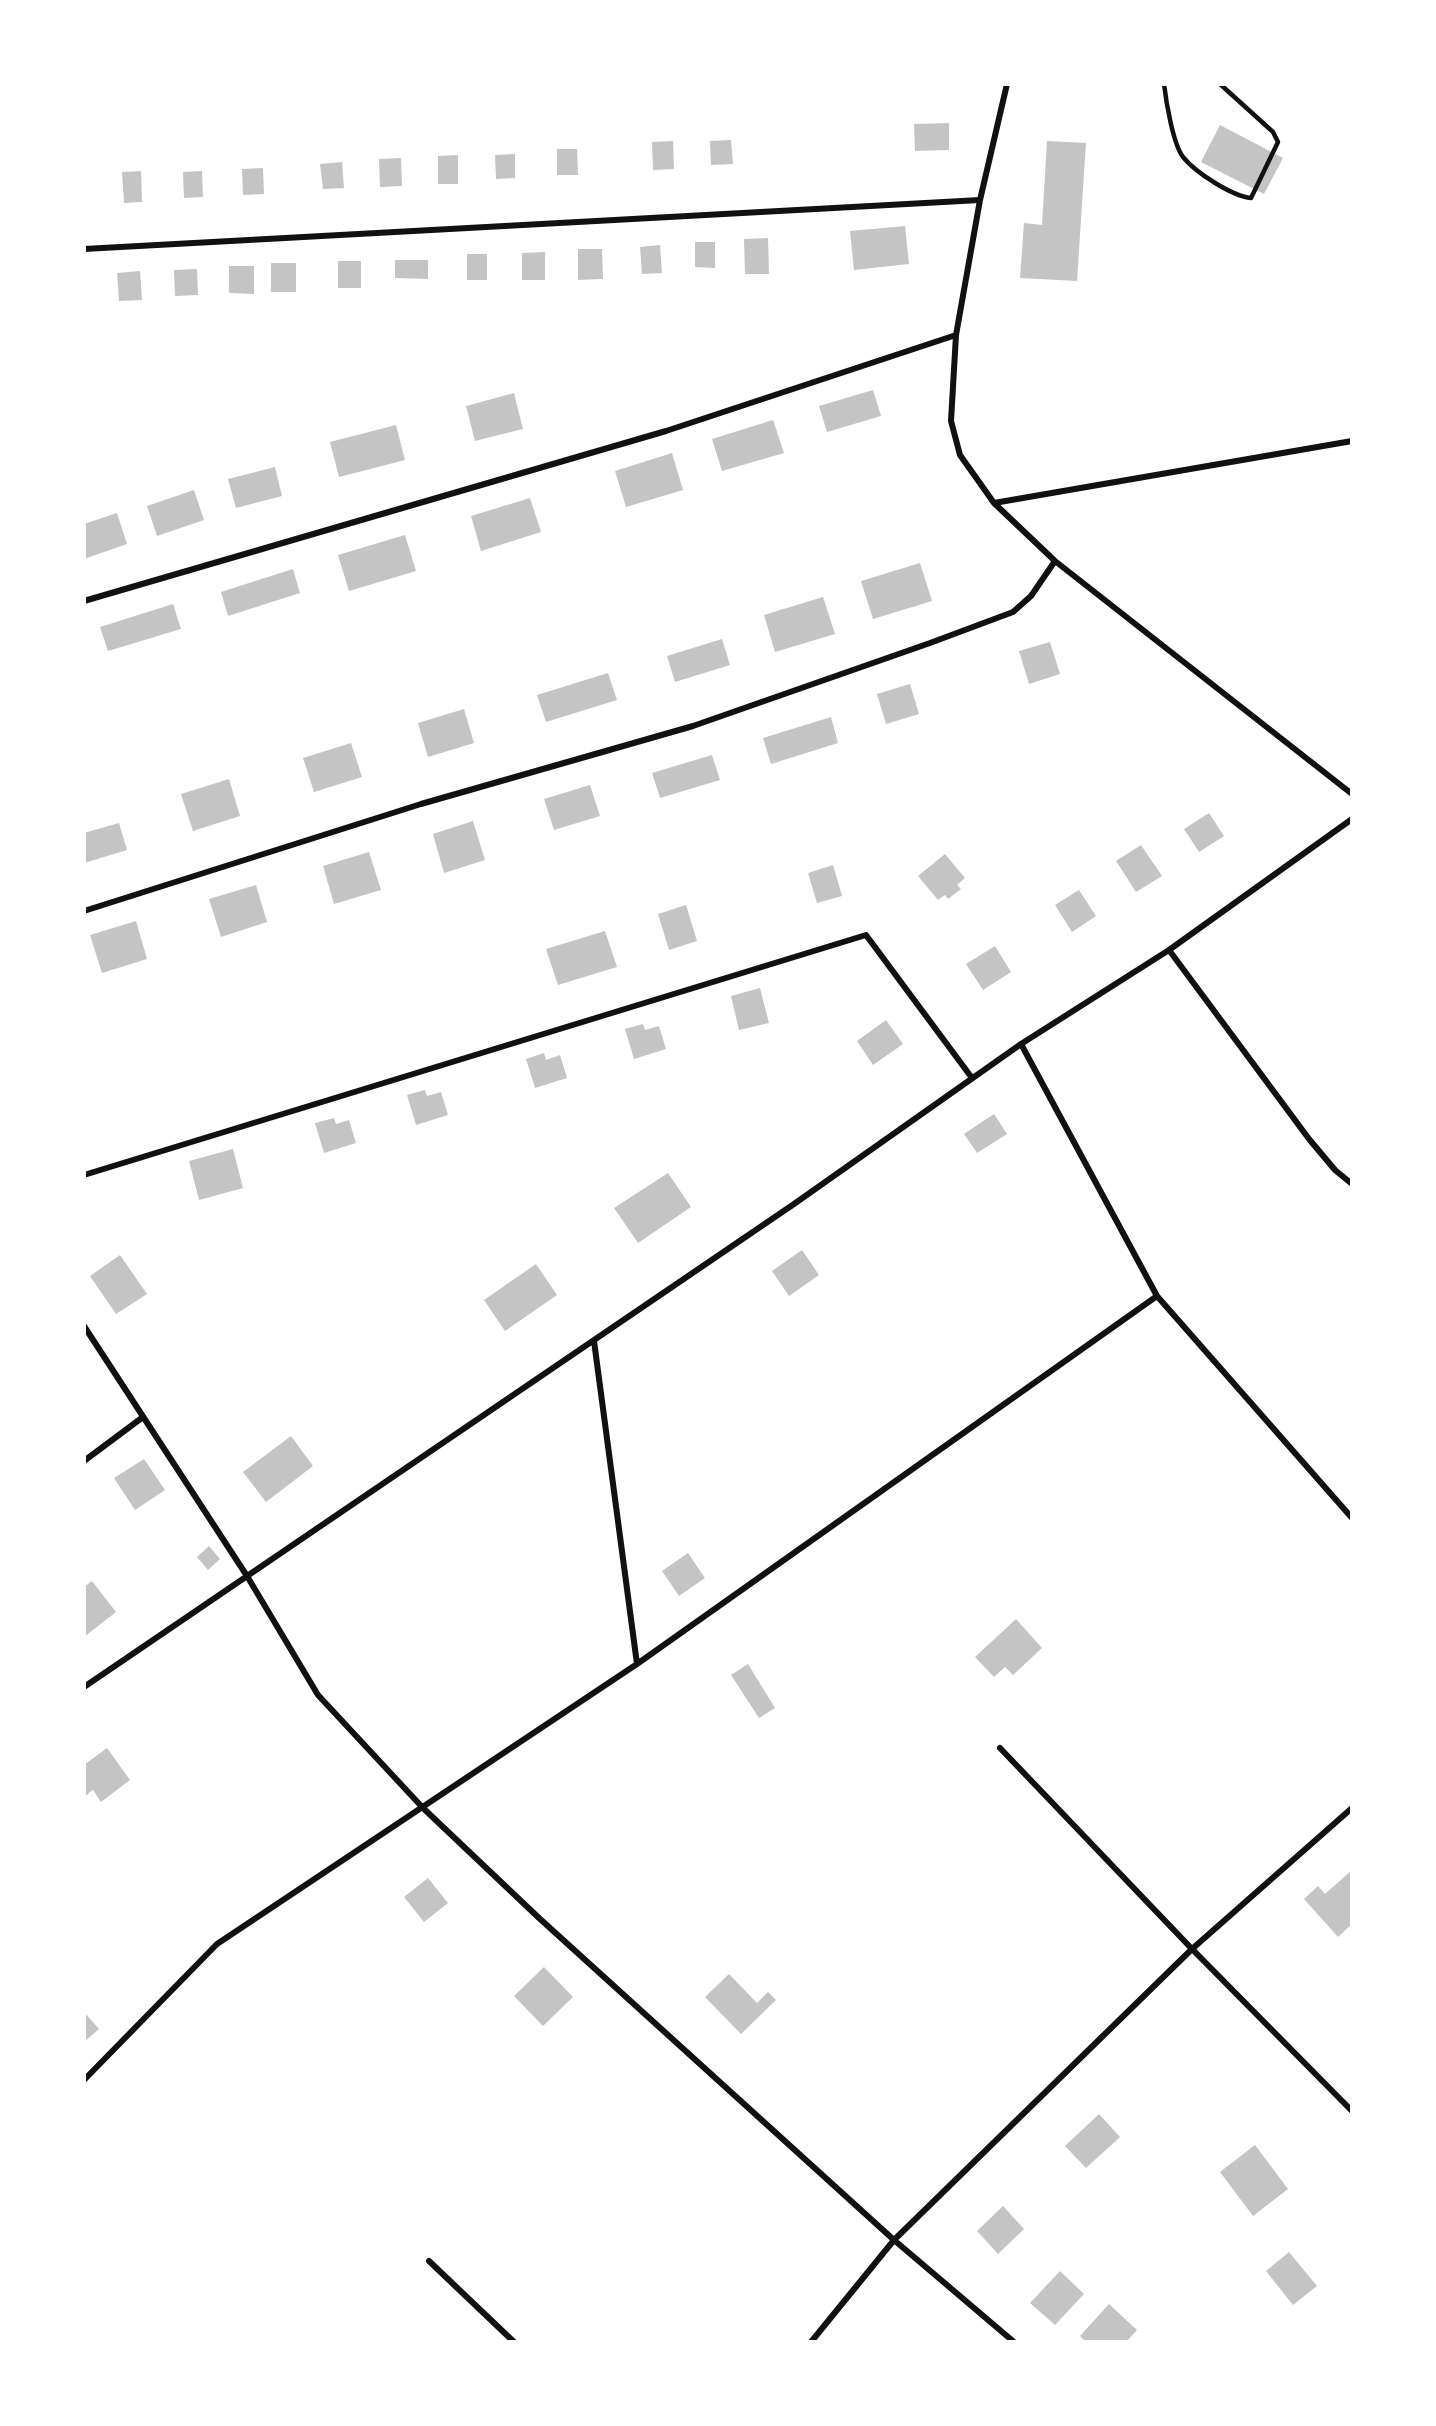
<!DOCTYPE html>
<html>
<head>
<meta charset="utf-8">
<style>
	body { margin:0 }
	#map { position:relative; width:1436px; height:2426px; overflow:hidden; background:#fff; font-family:"Noto Serif",serif }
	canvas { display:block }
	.frame { position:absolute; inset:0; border:86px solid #fff; pointer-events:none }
</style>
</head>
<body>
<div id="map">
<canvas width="1436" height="2426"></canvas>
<div class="frame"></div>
</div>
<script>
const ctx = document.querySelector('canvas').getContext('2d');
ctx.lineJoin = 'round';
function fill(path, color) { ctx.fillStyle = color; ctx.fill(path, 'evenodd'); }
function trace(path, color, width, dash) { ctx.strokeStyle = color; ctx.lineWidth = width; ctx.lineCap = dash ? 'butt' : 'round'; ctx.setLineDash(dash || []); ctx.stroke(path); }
fill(new Path2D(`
	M 949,123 L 949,150 L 915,151 L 914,124 Z
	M 1220,125 L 1283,158 L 1264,194 L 1201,162 Z
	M 731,140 L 733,164 L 711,165 L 710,141 Z
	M 673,141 L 674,169 L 653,170 L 652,142 Z
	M 1047,141 L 1086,143 L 1077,281 L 1020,278 L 1024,223 L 1042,225 Z
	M 557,149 L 577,149 L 578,175 L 557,175 Z
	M 515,154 L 515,178 L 496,179 L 495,155 Z
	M 458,155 L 458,184 L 438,184 L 438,156 Z
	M 401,158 L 402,186 L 380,187 L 379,159 Z
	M 342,162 L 344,188 L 323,189 L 320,164 Z
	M 263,168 L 264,194 L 243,195 L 242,169 Z
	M 141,171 L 142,202 L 124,203 L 122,172 Z
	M 202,171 L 203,197 L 184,198 L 183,172 Z
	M 905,226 L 909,264 L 854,270 L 850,231 Z
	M 768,238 L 769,274 L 745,274 L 744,239 Z
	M 695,242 L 715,242 L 715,268 L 695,267 Z
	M 660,245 L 662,273 L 642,274 L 640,247 Z
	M 578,249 L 602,249 L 603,279 L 578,280 Z
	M 545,252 L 545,280 L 522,280 L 522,253 Z
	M 467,254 L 487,254 L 487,280 L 467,280 Z
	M 395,260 L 428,260 L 428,279 L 395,278 Z
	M 338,261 L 361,261 L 361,288 L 338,288 Z
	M 271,263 L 296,263 L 296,292 L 271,292 Z
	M 229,266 L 254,266 L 254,294 L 229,293 Z
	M 197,269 L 198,295 L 175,296 L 174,270 Z
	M 140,271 L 142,300 L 119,301 L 117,273 Z
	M 873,390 L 881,416 L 827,432 L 819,406 Z
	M 514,393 L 523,429 L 475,441 L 466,406 Z
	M 773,420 L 784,453 L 722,471 L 712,439 Z
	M 396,425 L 405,460 L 339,477 L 330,442 Z
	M 672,453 L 683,490 L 626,507 L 615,471 Z
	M 275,467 L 282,496 L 236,508 L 228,479 Z
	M 194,490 L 204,520 L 157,536 L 147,506 Z
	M 530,498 L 541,532 L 481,551 L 471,516 Z
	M 117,513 L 127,544 L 84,559 L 84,524 Z
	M 405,535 L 416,571 L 349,591 L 338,555 Z
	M 920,563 L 932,601 L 873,619 L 861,581 Z
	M 293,569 L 300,593 L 228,616 L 221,592 Z
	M 823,597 L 835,634 L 775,652 L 764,615 Z
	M 173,604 L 181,629 L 108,651 L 100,627 Z
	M 722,639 L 730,665 L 675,682 L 667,656 Z
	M 1050,642 L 1060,674 L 1029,684 L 1019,651 Z
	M 608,673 L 617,700 L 546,722 L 537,695 Z
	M 910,684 L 919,714 L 886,724 L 877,694 Z
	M 464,709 L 474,743 L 428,757 L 418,723 Z
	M 831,717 L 838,743 L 771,764 L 763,738 Z
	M 351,743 L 362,777 L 314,792 L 303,758 Z
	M 712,755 L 720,780 L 660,798 L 652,773 Z
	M 229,779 L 240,816 L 193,831 L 181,794 Z
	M 590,785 L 600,816 L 554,830 L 544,799 Z
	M 1209,813 L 1224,836 L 1199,852 L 1184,829 Z
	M 473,821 L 485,860 L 444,873 L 433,834 Z
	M 119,823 L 127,850 L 84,863 L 84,833 Z
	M 1141,845 L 1162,876 L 1136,892 L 1116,861 Z
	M 369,852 L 381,890 L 334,904 L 323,866 Z
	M 945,854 L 965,878 L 957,885 L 961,889 L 948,899 L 945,895 L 938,900 L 918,876 Z
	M 833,865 L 842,896 L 817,903 L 808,873 Z
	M 256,885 L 267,922 L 221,937 L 209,899 Z
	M 1079,890 L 1096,916 L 1072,932 L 1055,905 Z
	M 686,905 L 697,941 L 669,950 L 658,914 Z
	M 136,921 L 147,959 L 102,973 L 90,935 Z
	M 605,931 L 617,967 L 558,985 L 546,949 Z
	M 995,946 L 1011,972 L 983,990 L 966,964 Z
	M 760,988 L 769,1023 L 739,1030 L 731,996 Z
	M 886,1020 L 903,1044 L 873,1065 L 857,1041 Z
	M 643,1024 L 645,1030 L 659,1026 L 666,1049 L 634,1059 L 625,1029 Z
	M 544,1053 L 546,1060 L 560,1055 L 567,1078 L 535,1088 L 526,1059 Z
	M 425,1090 L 427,1096 L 441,1092 L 448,1115 L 416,1125 L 407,1095 Z
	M 994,1114 L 1007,1134 L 977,1153 L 964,1134 Z
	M 334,1118 L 336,1124 L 349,1120 L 356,1143 L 324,1153 L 315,1123 Z
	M 233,1149 L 243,1188 L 199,1200 L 189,1161 Z
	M 668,1173 L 691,1207 L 638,1243 L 614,1208 Z
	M 802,1250 L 819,1275 L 789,1296 L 772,1271 Z
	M 120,1255 L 147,1294 L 116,1314 L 90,1276 Z
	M 536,1264 L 557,1295 L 505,1331 L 484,1300 Z
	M 291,1436 L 313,1466 L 266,1502 L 243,1472 Z
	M 144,1459 L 165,1490 L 135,1510 L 114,1478 Z
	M 209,1546 L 220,1559 L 208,1570 L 197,1557 Z
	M 688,1553 L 705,1578 L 679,1596 L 662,1571 Z
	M 92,1581 L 116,1612 L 84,1637 L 84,1587 Z
	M 1016,1619 L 1042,1648 L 1013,1675 L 1005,1667 L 994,1677 L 975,1657 Z
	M 748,1664 L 775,1708 L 759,1718 L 731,1675 Z
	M 107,1748 L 130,1780 L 101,1802 L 93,1790 L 84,1797 L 84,1765 Z
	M 1352,1870 L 1352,1924 L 1338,1937 L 1304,1899 L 1318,1886 L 1325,1894 Z
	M 428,1878 L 448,1903 L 424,1922 L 404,1897 Z
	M 544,1967 L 573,1997 L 543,2026 L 514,1996 Z
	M 729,1974 L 757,2003 L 768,1992 L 776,2000 L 741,2034 L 705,1997 Z
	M 84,2012 L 99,2029 L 84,2042 Z
	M 1099,2114 L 1120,2137 L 1086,2168 L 1065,2146 Z
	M 1255,2145 L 1288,2189 L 1253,2216 L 1220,2172 Z
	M 1003,2206 L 1024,2229 L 998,2254 L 977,2231 Z
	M 1289,2252 L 1317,2286 L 1293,2305 L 1266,2271 Z
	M 1060,2271 L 1084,2294 L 1055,2325 L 1030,2303 Z
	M 1109,2304 L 1137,2330 L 1126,2342 L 1086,2342 L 1080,2336 Z`), '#c4c4c4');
trace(new Path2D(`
	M 1164,84 C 1166,101 1173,144 1183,157 C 1196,173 1232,196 1251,198 L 1278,142 L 1273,132 L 1220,84`), '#111', 4.5);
trace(new Path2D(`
	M 1007,84 L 980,200 L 956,335 L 951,421 L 960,455 L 994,503 L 1055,561 L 1352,794
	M 84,249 L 980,200
	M 994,503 L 1352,441
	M 84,601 L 666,431 L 956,335
	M 84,911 L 421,804 L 693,726 L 930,643 L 1013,612 L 1031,596 L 1055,561
	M 1169,950 L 1309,1139 L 1335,1170 L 1352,1184
	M 1021,1044 L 1157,1296 L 1352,1518
	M 84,1175 L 866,935 L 972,1078
	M 84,1326 L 247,1576 L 318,1695 L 423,1808 L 539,1918 L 894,2240 L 1014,2342
	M 594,1341 L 637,1664
	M 84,1461 L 143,1417
	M 84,1687 L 794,1204 L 1021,1044 L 1169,950 L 1352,819
	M 1000,1748 L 1192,1949 L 1352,2111
	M 84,2080 L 217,1944 L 637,1664 L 1157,1296
	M 429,2261 L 514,2342
	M 811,2342 L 894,2240 L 1192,1949 L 1352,1808`), '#111', 6);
</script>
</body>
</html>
